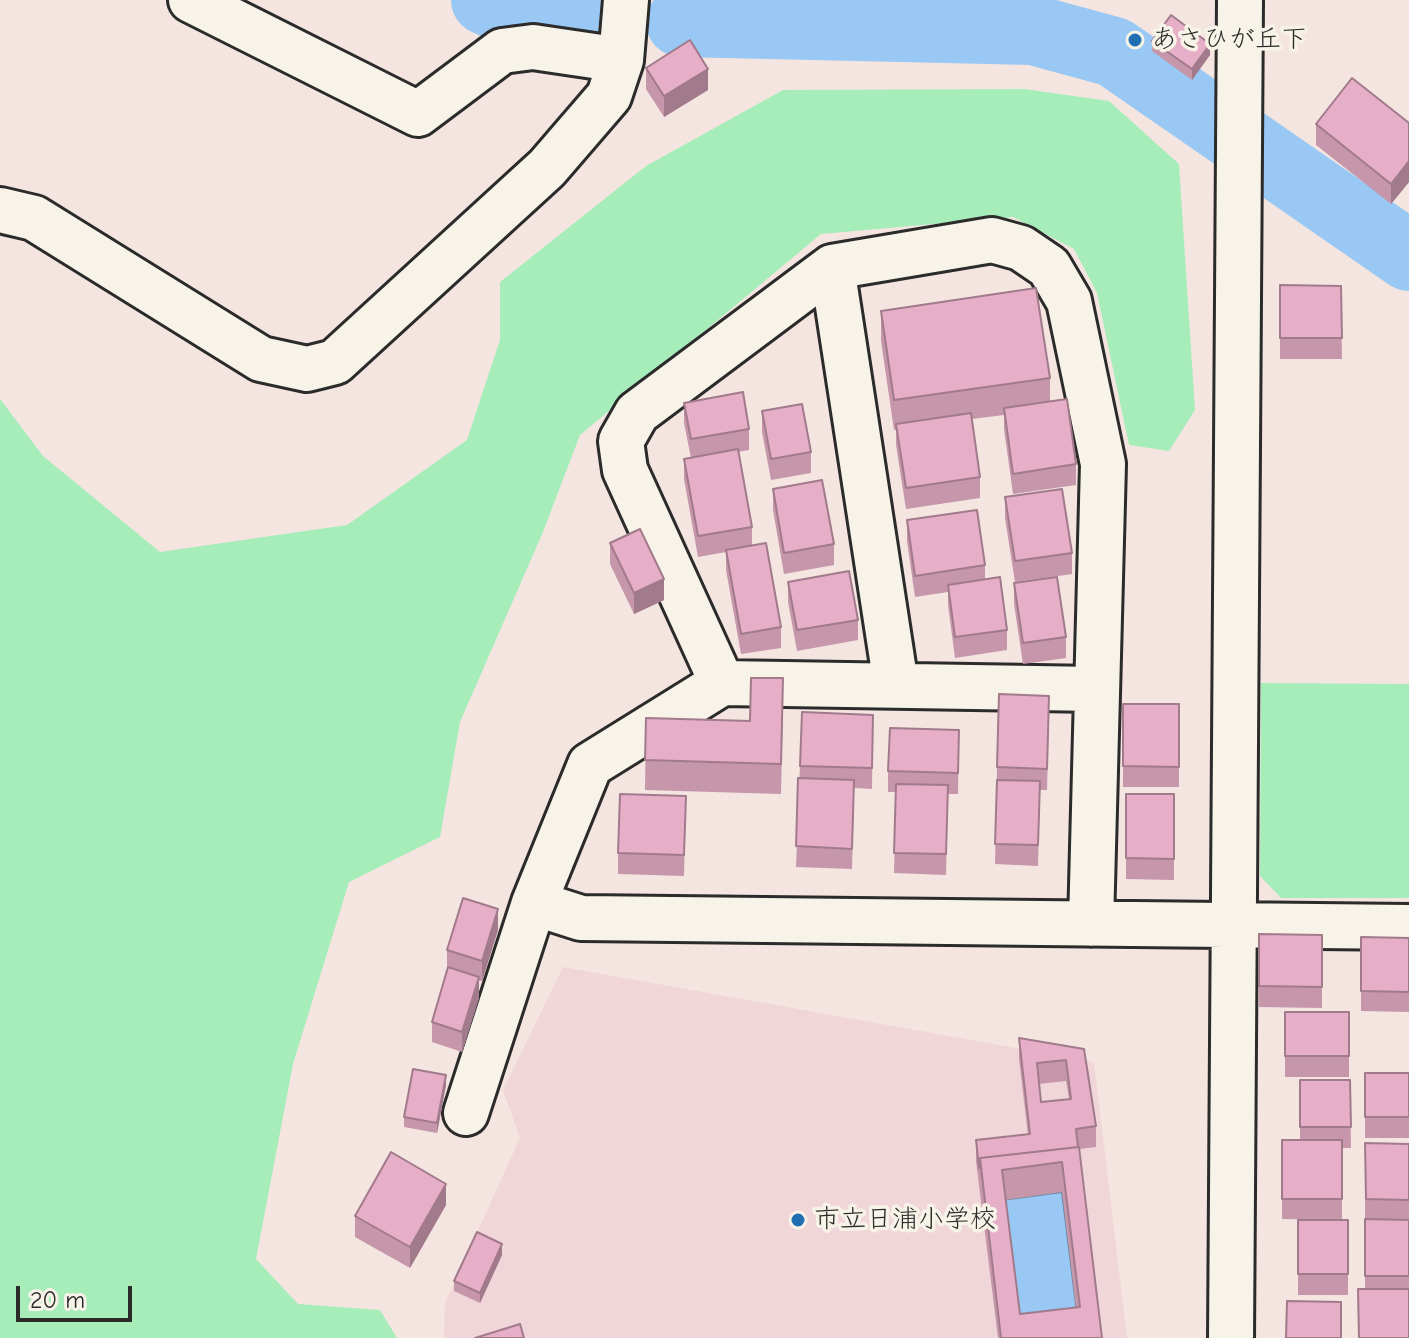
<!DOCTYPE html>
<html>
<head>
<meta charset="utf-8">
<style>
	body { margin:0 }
	#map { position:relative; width:1409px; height:1338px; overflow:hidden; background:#f4e5e1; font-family:"Comic Neue",sans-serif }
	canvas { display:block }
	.scale { position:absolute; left:16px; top:1286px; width:116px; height:36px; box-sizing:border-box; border:4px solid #2b2b2b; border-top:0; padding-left:10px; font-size:24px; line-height:28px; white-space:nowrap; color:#2b2b2b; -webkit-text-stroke:6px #f7f3e8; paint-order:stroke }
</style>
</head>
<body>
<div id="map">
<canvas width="1409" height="1338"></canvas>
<div class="scale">20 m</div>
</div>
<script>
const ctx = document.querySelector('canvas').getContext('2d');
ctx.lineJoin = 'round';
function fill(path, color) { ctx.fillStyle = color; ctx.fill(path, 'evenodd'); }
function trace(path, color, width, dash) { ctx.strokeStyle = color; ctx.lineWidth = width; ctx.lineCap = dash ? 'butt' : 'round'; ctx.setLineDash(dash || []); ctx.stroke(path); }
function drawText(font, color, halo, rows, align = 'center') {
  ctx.font = font + ' "Comic Neue","Klee One",sans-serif'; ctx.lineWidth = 7; ctx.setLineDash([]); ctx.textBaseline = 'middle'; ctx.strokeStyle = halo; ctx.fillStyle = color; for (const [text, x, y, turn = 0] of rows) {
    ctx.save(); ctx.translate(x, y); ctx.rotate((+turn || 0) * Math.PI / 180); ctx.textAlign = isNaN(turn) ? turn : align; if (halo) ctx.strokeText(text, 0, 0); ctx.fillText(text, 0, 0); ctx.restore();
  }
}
fill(new Path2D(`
	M 563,967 L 1094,1062 L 1127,1338 L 444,1338 L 445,1303 L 520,1138 L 503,1090 Z`), '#f0d5d9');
fill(new Path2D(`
	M 1024,89 L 1109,101 L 1179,164 L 1195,410 L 1169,451 L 1129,445 L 1097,293 L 1074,249 L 1013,217 L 821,234 L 580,435 L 543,532 L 460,722 L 440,837 L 349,882 L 293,1064 L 256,1259 L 298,1304 L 380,1310 L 397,1338 L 0,1338 L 0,399 L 43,456 L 160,552 L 347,525 L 467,440 L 500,340 L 500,282 L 646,166 L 783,90 Z
	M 1261,683 L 1409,684 L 1409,898 L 1281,898 L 1260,876 Z`), '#a6edba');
const water = new Path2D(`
	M 1062,1192 L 1080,1337 L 1019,1338 L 1002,1200 Z`);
fill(water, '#98c8f3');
trace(water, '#6c89a3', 2);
trace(new Path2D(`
	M 486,0 L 531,19 L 596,21
	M 681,22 L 1033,30 L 1114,52 L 1409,256`), '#98c8f3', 70);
const minor = new Path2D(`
	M 191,0 L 418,114 L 502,51 L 533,47 L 621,60
	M 0,210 L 34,218 L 261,359 L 307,369 L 335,362 L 547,168 L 609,96 L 621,60 L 626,0
	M 832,267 L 896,685
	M 722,683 L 625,470 L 621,441 L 637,413 L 832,267 L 992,240 L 1021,248 L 1049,267 L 1069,301 L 1103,464 L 1091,924
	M 534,903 L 581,918 L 1409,927
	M 466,1113 L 534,903 L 590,765 L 722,683 L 1097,689
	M 1231,1338 L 1240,0`);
trace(minor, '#2b2b2b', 50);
trace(minor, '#f7f3e8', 44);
fill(new Path2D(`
	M 1152,41 L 1210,55 L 1192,80 L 1152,51 Z
	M 646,68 L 708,90 L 664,117 L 646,89 Z
	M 1409,123 L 1409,182 L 1391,204 L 1316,145 L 1316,124 Z
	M 1280,285 L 1341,286 L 1342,359 L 1280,359 Z
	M 881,311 L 1050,378 L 1050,402 L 1076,464 L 1076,485 L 1013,494 L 1004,429 L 1004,415 L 972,419 L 980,477 L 980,498 L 906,509 L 896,445 L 896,430 L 894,430 L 881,341 Z
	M 684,403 L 749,429 L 749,450 L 738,452 L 752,527 L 752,545 L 781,627 L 781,648 L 741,654 L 726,570 L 726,552 L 698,557 L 684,479 L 684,459 L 691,458 L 684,423 Z
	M 762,411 L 811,452 L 811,473 L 771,480 L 762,432 Z
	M 773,489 L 834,544 L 834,565 L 784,574 L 773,510 Z
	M 1005,497 L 1072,553 L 1072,574 L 1015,582 L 1005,518 Z
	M 907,520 L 985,565 L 985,579 L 1007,630 L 1007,650 L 955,658 L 948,605 L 948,592 L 915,597 L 907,541 Z
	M 610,543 L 664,600 L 634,614 L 610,564 Z
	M 788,582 L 858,620 L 858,640 L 797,651 L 788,602 Z
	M 1014,583 L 1066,637 L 1066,658 L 1023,664 L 1014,604 Z
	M 1123,704 L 1179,704 L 1179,787 L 1123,787 Z
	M 783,709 L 781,794 L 645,790 L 646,718 L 750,721 Z
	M 802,712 L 873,715 L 872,789 L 854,788 L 852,869 L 796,867 Z
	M 1049,716 L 1047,790 L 1040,790 L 1038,866 L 995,864 L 997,767 Z
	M 959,730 L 958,794 L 948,794 L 946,875 L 894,873 L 896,792 L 888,792 L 888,771 Z
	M 1126,794 L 1174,794 L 1174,880 L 1126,879 Z
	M 686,796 L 684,876 L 618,874 L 618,853 Z
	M 498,930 L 482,981 L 479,981 L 479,998 L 462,1052 L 432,1042 L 432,1022 L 447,971 L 447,950 Z
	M 1259,934 L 1322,935 L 1322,1008 L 1259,1007 Z
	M 1361,937 L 1409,938 L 1409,1012 L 1361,1011 Z
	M 1285,1012 L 1349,1012 L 1349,1077 L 1285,1077 Z
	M 1019,1038 L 1084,1049 L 1096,1126 L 1096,1147 L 1079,1149 L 1102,1338 L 998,1338 L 976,1161 L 976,1140 L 1028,1135 L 1019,1059 ZM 1066,1081 L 1069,1099 L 1041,1102 L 1039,1084 ZM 1062,1192 L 1076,1308 L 1020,1314 L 1005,1200 Z
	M 1365,1073 L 1409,1073 L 1409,1138 L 1365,1138 Z
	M 1300,1080 L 1350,1080 L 1351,1148 L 1342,1148 L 1342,1220 L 1282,1219 L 1282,1140 L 1300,1140 Z
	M 446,1085 L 437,1133 L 404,1127 L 404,1117 Z
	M 1365,1143 L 1409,1144 L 1409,1338 L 1365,1289 Z
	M 446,1205 L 410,1268 L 355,1237 L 355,1216 Z
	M 1298,1220 L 1348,1220 L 1348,1295 L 1298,1295 Z
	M 502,1255 L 480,1303 L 454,1291 L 454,1281 Z`), '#c696ab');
fill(new Path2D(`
	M 1210,44 L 1210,55 L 1192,80 L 1192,69 Z
	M 708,69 L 708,90 L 664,117 L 664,96 Z
	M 1409,161 L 1409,182 L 1391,204 L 1391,184 Z
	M 664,579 L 664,600 L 634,614 L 634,593 Z
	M 498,909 L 498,930 L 482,981 L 482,961 Z
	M 479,977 L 479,998 L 462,1052 L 462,1032 Z
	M 446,1075 L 446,1085 L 437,1133 L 437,1123 Z
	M 446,1184 L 446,1205 L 410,1268 L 410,1247 Z
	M 502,1244 L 502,1255 L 480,1303 L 480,1293 Z`), '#a17a8b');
const building = new Path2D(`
	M 1171,15 L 1210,44 L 1192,69 L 1152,41 Z
	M 690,40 L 708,69 L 664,96 L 646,68 Z
	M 1352,78 L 1409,123 L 1409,161 L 1391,184 L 1316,124 Z
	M 1280,285 L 1341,286 L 1342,338 L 1280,338 Z
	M 1036,288 L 1050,378 L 894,400 L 881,311 Z
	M 743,392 L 749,429 L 691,439 L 684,403 Z
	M 1067,399 L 1076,464 L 1013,474 L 1004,408 Z
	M 802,404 L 811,452 L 771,459 L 762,411 Z
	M 971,413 L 980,477 L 906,488 L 896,424 Z
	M 738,449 L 752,527 L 698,536 L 684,459 Z
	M 822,480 L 834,544 L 784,553 L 773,489 Z
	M 1062,489 L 1072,553 L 1015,561 L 1005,497 Z
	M 977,510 L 985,565 L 915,576 L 907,520 Z
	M 640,529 L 664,579 L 634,593 L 610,543 Z
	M 766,543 L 781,627 L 741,634 L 726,550 Z
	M 849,571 L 858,620 L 797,630 L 788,582 Z
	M 1000,577 L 1007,630 L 955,637 L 948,585 Z
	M 1057,577 L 1066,637 L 1023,643 L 1014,583 Z
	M 751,678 L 783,678 L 781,764 L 645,760 L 646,718 L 750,721 Z
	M 999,694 L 1049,696 L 1047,769 L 997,767 Z
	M 1123,704 L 1179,704 L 1179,767 L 1123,766 Z
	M 802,712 L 873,715 L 872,768 L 800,766 Z
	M 890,728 L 959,730 L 958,773 L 888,771 Z
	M 798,778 L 854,780 L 852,849 L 796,846 Z
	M 997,780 L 1040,781 L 1038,845 L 995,844 Z
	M 896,784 L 948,785 L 946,854 L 894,853 Z
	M 620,794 L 686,796 L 684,855 L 618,853 Z
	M 1126,794 L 1174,794 L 1174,859 L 1126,858 Z
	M 463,898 L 498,909 L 482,961 L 447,950 Z
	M 1259,934 L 1322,935 L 1322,987 L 1259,986 Z
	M 1361,937 L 1409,938 L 1409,992 L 1361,991 Z
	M 448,967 L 479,977 L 462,1032 L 432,1022 Z
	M 1285,1012 L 1349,1012 L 1349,1056 L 1285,1056 Z
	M 1019,1038 L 1084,1049 L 1096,1126 L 1076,1129 L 1078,1147 L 980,1158 L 979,1168 L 976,1140 L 1030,1134 ZM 1066,1060 L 1071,1099 L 1041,1102 L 1037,1063 Z
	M 413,1069 L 446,1075 L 437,1123 L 404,1117 Z
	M 1365,1073 L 1409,1073 L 1409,1117 L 1365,1117 Z
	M 1300,1080 L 1350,1080 L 1351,1127 L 1300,1127 Z
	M 1282,1140 L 1342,1140 L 1342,1199 L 1282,1199 Z
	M 1365,1143 L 1409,1144 L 1409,1200 L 1366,1199 Z
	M 1079,1147 L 1102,1338 L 1001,1338 L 980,1158 ZM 1062,1162 L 1080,1307 L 1020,1314 L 1002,1170 Z
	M 391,1152 L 446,1184 L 410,1247 L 355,1216 Z
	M 1365,1219 L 1409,1220 L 1409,1276 L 1365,1276 Z
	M 1298,1220 L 1348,1220 L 1348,1274 L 1298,1274 Z
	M 477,1232 L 502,1244 L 480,1293 L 454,1281 Z
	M 1358,1289 L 1409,1289 L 1409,1338 L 1359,1338 Z
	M 1287,1301 L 1341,1302 L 1341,1338 L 1286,1338 Z
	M 520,1324 L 524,1338 L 475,1338 Z`);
fill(building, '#e6afc7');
trace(building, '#a17a8b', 2);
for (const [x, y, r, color] of [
	[1135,40,8,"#1f6fb2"],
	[798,1220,8,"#1f6fb2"]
]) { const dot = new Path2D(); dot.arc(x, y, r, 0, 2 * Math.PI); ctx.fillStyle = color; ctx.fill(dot); trace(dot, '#f7f3e8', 3); }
drawText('26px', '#2b2b2b', '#f7f3e8', [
	["あさひが丘下",1151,40],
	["市立日浦小学校",814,1220]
], 'left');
</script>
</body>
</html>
